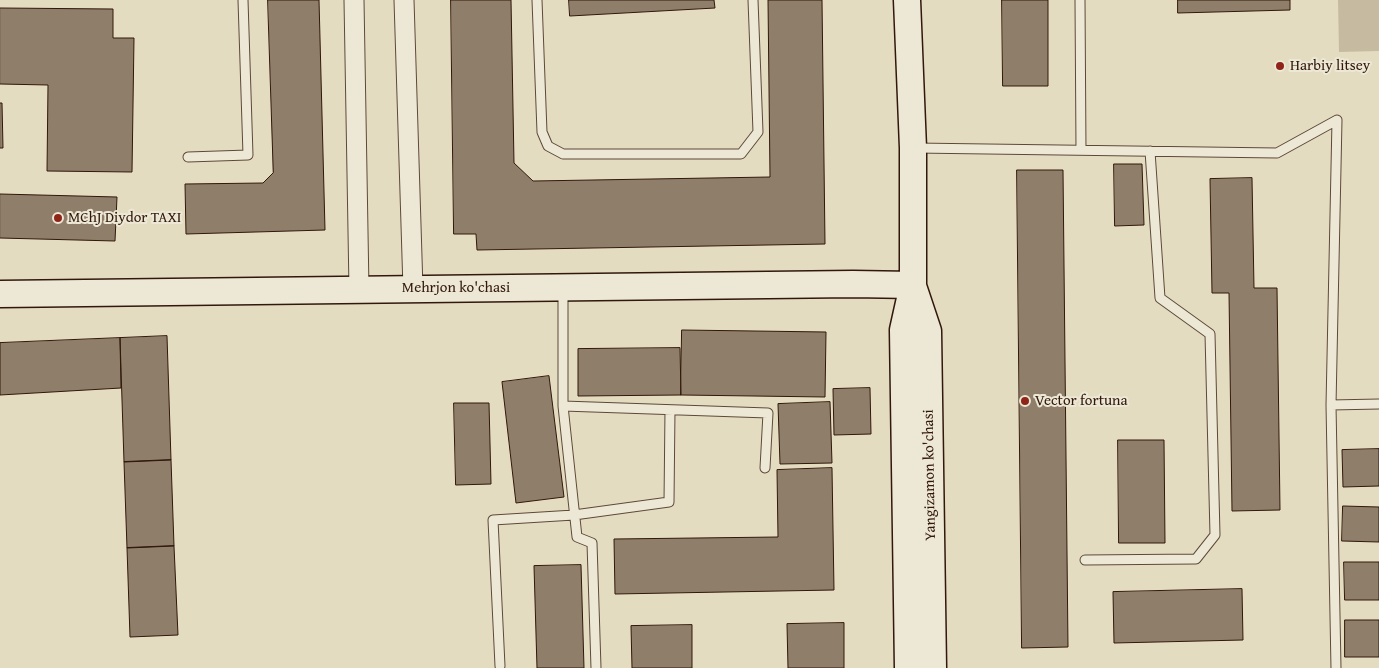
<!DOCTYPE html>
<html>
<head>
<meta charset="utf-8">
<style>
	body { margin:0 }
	canvas { display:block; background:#e4dcc0 }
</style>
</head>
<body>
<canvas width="1379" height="668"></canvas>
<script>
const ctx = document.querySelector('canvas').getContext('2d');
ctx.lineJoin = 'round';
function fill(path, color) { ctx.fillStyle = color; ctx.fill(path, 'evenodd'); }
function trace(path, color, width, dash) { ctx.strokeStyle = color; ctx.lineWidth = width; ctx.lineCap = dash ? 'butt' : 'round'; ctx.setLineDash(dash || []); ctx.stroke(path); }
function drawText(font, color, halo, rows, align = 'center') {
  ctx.font = font + ' "Gentium Book Plus",serif'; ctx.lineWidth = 4; ctx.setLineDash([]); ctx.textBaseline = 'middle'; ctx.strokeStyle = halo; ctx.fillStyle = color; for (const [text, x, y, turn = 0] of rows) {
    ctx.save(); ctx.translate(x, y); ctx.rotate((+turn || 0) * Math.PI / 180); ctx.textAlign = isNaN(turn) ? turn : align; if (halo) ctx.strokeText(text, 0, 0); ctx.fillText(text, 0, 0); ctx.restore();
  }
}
fill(new Path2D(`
	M 1338,0 L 1379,0 L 1379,51 L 1339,52 Z`), '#c6bba1');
const building = new Path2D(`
	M 268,0 L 319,0 L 325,230 L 186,234 L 185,184 L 263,183 L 273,173 Z
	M 451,0 L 511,0 L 514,163 L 533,181 L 770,177 L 768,0 L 822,0 L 825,244 L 477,250 L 476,234 L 454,234 Z
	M 569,0 L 714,0 L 715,8 L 570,16 Z
	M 1002,0 L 1048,0 L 1048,86 L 1003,86 Z
	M 1178,0 L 1290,0 L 1290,10 L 1178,13 Z
	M 0,8 L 113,9 L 113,38 L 134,38 L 132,172 L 47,171 L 48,85 L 0,84 Z
	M 0,103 L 2,103 L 3,148 L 0,148 Z
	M 1114,164 L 1142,164 L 1144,225 L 1115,226 Z
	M 1017,170 L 1063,170 L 1068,647 L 1022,648 Z
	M 1252,178 L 1254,288 L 1277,288 L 1280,510 L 1232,511 L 1229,293 L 1212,293 L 1210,179 Z
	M 0,194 L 117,197 L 115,241 L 0,238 Z
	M 682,330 L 826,332 L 825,397 L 681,395 Z
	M 167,336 L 171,460 L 124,462 L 120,338 Z
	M 120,338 L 121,388 L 0,395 L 0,343 Z
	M 680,348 L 681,395 L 578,396 L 578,349 Z
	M 549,376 L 564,497 L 516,503 L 502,382 Z
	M 870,388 L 871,434 L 834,435 L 833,389 Z
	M 830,402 L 832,463 L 780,464 L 778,404 Z
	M 454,403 L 489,403 L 491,484 L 456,485 Z
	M 1118,440 L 1164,440 L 1165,543 L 1119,543 Z
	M 1379,449 L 1379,486 L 1343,487 L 1342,450 Z
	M 171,460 L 174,546 L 127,548 L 124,462 Z
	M 832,468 L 834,590 L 615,594 L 614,539 L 778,537 L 777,470 Z
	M 1343,506 L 1379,507 L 1379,542 L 1342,541 Z
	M 174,546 L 178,635 L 130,637 L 127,548 Z
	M 1344,562 L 1379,562 L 1379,600 L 1345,600 Z
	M 581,565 L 584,668 L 537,668 L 534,566 Z
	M 1242,589 L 1243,640 L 1114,643 L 1113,592 Z
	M 1345,620 L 1379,620 L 1379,657 L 1345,657 Z
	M 844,623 L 844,668 L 788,668 L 787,624 Z
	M 692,625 L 692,668 L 632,668 L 631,626 Z`);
fill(building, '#8f7e69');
trace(building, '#32180b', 1);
const lane = new Path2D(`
	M 537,0 L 542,132 L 548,146 L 563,154 L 741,154 L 758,132 L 753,0
	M 1080,0 L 1081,150
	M 915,148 L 1277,153 L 1337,120 L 1331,405 L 1336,668
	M 188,157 L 248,155 L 243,0
	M 563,290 L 563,406 L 768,413 L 765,468
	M 1331,405 L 1379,404
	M 563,406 L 577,537 L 592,543 L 596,668
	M 1085,560 L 1196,559 L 1215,535 L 1210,334 L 1160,298 L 1150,151
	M 500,666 L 493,520 L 574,515 L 669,502 L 670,410`);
const street = new Path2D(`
	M 354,0 L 359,289
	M 404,0 L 413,289`);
const secondary = new Path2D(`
	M 907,0 L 913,148 L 913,285 L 903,330 L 908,668
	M 913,286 L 928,331 L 933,668
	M 0,294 L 853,284 L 913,285`);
trace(lane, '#5e4938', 11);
trace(street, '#5e4938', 21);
trace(secondary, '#32180b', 29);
trace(lane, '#ede8d6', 9);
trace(street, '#ede8d6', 19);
trace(secondary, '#ede8d6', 26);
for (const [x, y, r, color] of [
	[1280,66,5,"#8f2418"],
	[58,218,5,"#8f2418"],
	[1025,401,5,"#8f2418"]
]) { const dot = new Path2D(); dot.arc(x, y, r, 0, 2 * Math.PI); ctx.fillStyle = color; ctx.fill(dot); trace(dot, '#ede8d6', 2); }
drawText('15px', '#32180b', '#ede8d6', [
	["Harbiy litsey",1290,66],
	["MChJ Diydor TAXI",68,218],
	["Vector fortuna",1035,401]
], 'left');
drawText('15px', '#32180b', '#ede8d6', [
	["Mehrjon ko'chasi",456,288],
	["Yangizamon ko'chasi",930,475,-91]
]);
</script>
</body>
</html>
